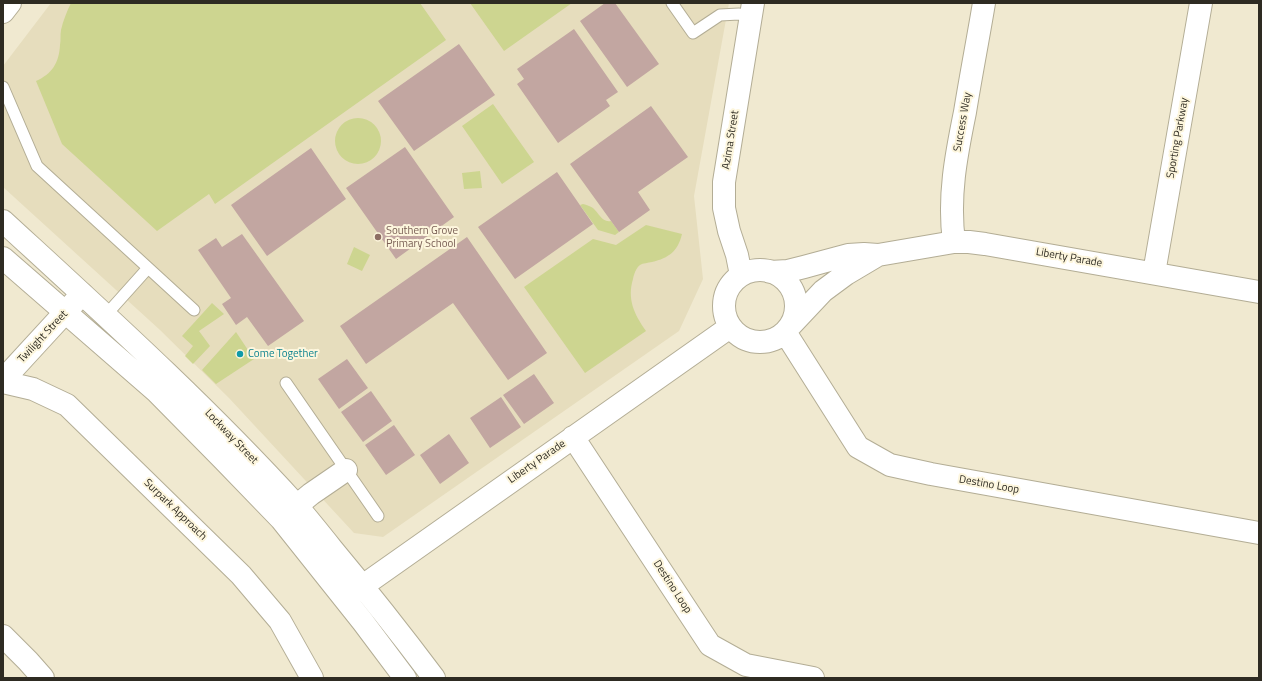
<!DOCTYPE html>
<html>
<head>
<meta charset="utf-8">
<style>
	body { margin:0 }
	#map { position:relative; width:1262px; height:681px; overflow:hidden; background:#f0e9d0; font-family:"Titillium Web",sans-serif }
	canvas { display:block }
	.frame { position:absolute; inset:0; border:4px solid #2e2b22; pointer-events:none }
</style>
</head>
<body>
<div id="map">
<canvas width="1262" height="681"></canvas>
<div class="frame"></div>
</div>
<script>
const ctx = document.querySelector('canvas').getContext('2d');
ctx.lineJoin = 'round';
function fill(path, color) { ctx.fillStyle = color; ctx.fill(path, 'evenodd'); }
function trace(path, color, width, dash) { ctx.strokeStyle = color; ctx.lineWidth = width; ctx.lineCap = dash ? 'butt' : 'round'; ctx.setLineDash(dash || []); ctx.stroke(path); }
function drawText(font, color, halo, rows, align = 'center') {
  ctx.font = font + ' "Titillium Web",sans-serif'; ctx.lineWidth = 4; ctx.setLineDash([]); ctx.textBaseline = 'middle'; ctx.strokeStyle = halo; ctx.fillStyle = color; for (const [text, x, y, turn = 0] of rows) {
    ctx.save(); ctx.translate(x, y); ctx.rotate((+turn || 0) * Math.PI / 180); ctx.textAlign = isNaN(turn) ? turn : align; if (halo) ctx.strokeText(text, 0, 0); ctx.fillText(text, 0, 0); ctx.restore();
  }
}
fill(new Path2D(`
	M 51,3 L 729,3 L 694,196 L 703,279 L 679,331 L 383,537 L 354,533 L 229,398 L 160,330 L 3,187 L 3,66 Z`), '#e6ddbd');
fill(new Path2D(`
	M 71,3 L 420,3 L 446,40 L 215,204 L 209,194 L 157,231 L 62,144 L 36,81 C 52,74 59,63 60,45 C 61,40 60,35 61,30 C 63,21 67,11 71,3 Z
	M 470,3 L 572,3 L 504,51 Z
	M 493,104 L 534,162 L 502,184 L 462,126 Z
	M335 141a23 23 0 1 1 46 0a23 23 0 1 1-46 0Z
	M 480,171 L 482,188 L 464,189 L 462,173 Z
	M 583,204 C 587,205 590,206 593,208 C 599,213 602,223 611,221 L 619,232 L 615,235 L 598,230 L 580,205 Z
	M 646,225 L 682,234 C 678,251 669,258 652,262 C 648,263 643,263 640,265 C 636,268 634,274 633,279 C 627,299 634,314 646,331 L 585,373 L 524,287 L 593,239 L 616,245 Z
	M 354,247 L 370,255 L 362,271 L 347,264 Z
	M 212,303 L 224,314 L 199,331 L 210,346 L 193,364 L 185,356 L 193,346 L 182,336 Z
	M 236,332 L 254,359 L 216,384 L 202,370 Z`), '#cdd590');
fill(new Path2D(`
	M 605,3 L 615,3 L 659,64 L 627,87 L 580,21 Z
	M 574,29 L 618,92 L 606,100 L 610,106 L 558,143 L 517,84 L 524,79 L 517,69 Z
	M 459,44 L 495,95 L 414,151 L 378,101 Z
	M 651,106 L 688,157 L 638,192 L 650,210 L 619,232 L 570,164 Z
	M 405,147 L 454,217 L 396,259 L 346,188 Z
	M 311,148 L 346,199 L 267,256 L 231,205 Z
	M 557,172 L 593,224 L 515,279 L 478,227 Z
	M 242,234 L 304,321 L 268,346 L 247,317 L 236,325 L 222,304 L 231,298 L 198,250 L 216,238 L 222,247 Z
	M 467,237 L 547,353 L 508,380 L 453,303 L 366,364 L 340,326 Z
	M 347,359 L 368,388 L 339,409 L 318,379 Z
	M 534,374 L 554,403 L 524,424 L 503,395 Z
	M 371,391 L 392,421 L 363,442 L 341,412 Z
	M 501,397 L 521,427 L 490,448 L 470,418 Z
	M 394,425 L 415,455 L 386,475 L 365,445 Z
	M 449,434 L 469,463 L 440,484 L 420,455 Z`), '#c2a6a1');
const service = new Path2D(`
	M 672,3 L 693,33 L 720,15 L 739,14 L 751,18
	M 3,87 L 37,166 L 194,310
	M 105,316 L 148,268
	M 286,383 L 378,516`);
const minor = new Path2D(`
	M 954,242 C 948,197 956,156 965,112 C 971,75 978,39 984,3
	M724 306a36 36 0 1 1 72 0a36 36 0 1 1-72 0Z
	M 770,272 L 788,271 L 804,267 L 848,255 L 864,254 L 878,255 L 954,242 L 969,242 L 985,244 L 1259,292
	M 1154,273 L 1201,3
	M 741,275 L 737,255 L 729,231 L 724,208 L 724,182 L 753,3
	M 791,325 L 823,291 L 846,274 L 878,255
	M 785,332 L 858,447 L 890,465 L 931,474 L 1259,533
	M 3,380 L 82,294
	M 3,382 L 33,389 L 67,405 L 241,575 L 280,621 L 312,678
	M 573,437 L 710,645 L 746,665 L 813,678
	M 282,518 L 311,494 L 346,470
	M 347,597 L 730,327
	M 3,636 L 28,661 L 43,678`);
const tertiary = new Path2D(`
	M 3,12 L 10,3
	M 3,221 C 103,313 204,404 296,505 C 308,519 320,534 332,549 C 367,591 401,634 434,678
	M 3,258 L 157,392 L 224,460 L 281,519 L 363,622 L 405,678`);
trace(service, '#b3ad95', 13);
trace(minor, '#b3ad95', 24);
trace(tertiary, '#b3ad95', 24);
trace(service, '#fff', 11);
trace(minor, '#fff', 22);
trace(tertiary, '#fff', 22);
for (const [x, y, r, color] of [
	[378,237,4,"#8d6e63"],
	[240,354,4,"#0f9aa8"]
]) { const dot = new Path2D(); dot.arc(x, y, r, 0, 2 * Math.PI); ctx.fillStyle = color; ctx.fill(dot); trace(dot, '#fdf6dd', 1.5); }
drawText('11px', '#2e2b22', '#fdf6dd', [
	["Success Way",963,122,-80],
	["Sporting Parkway",1178,138,-80],
	["Azima Street",731,140,-81],
	["Liberty Parade",1069,258,10],
	["Twilight Street",43,337,-47],
	["Lockway Street",231,437,46],
	["Liberty Parade",537,462,-35],
	["Destino Loop",989,485,10],
	["Surpark Approach",175,510,44],
	["Destino Loop",672,587,57]
]);
drawText('11px', '#785e54', '#fdf6dd', [
	["Southern Grove",386,231],
	["Primary School",386,244]
], 'left');
drawText('11px', '#0d838f', '#fdf6dd', [
	["Come Together",248,354]
], 'left');
</script>
</body>
</html>
